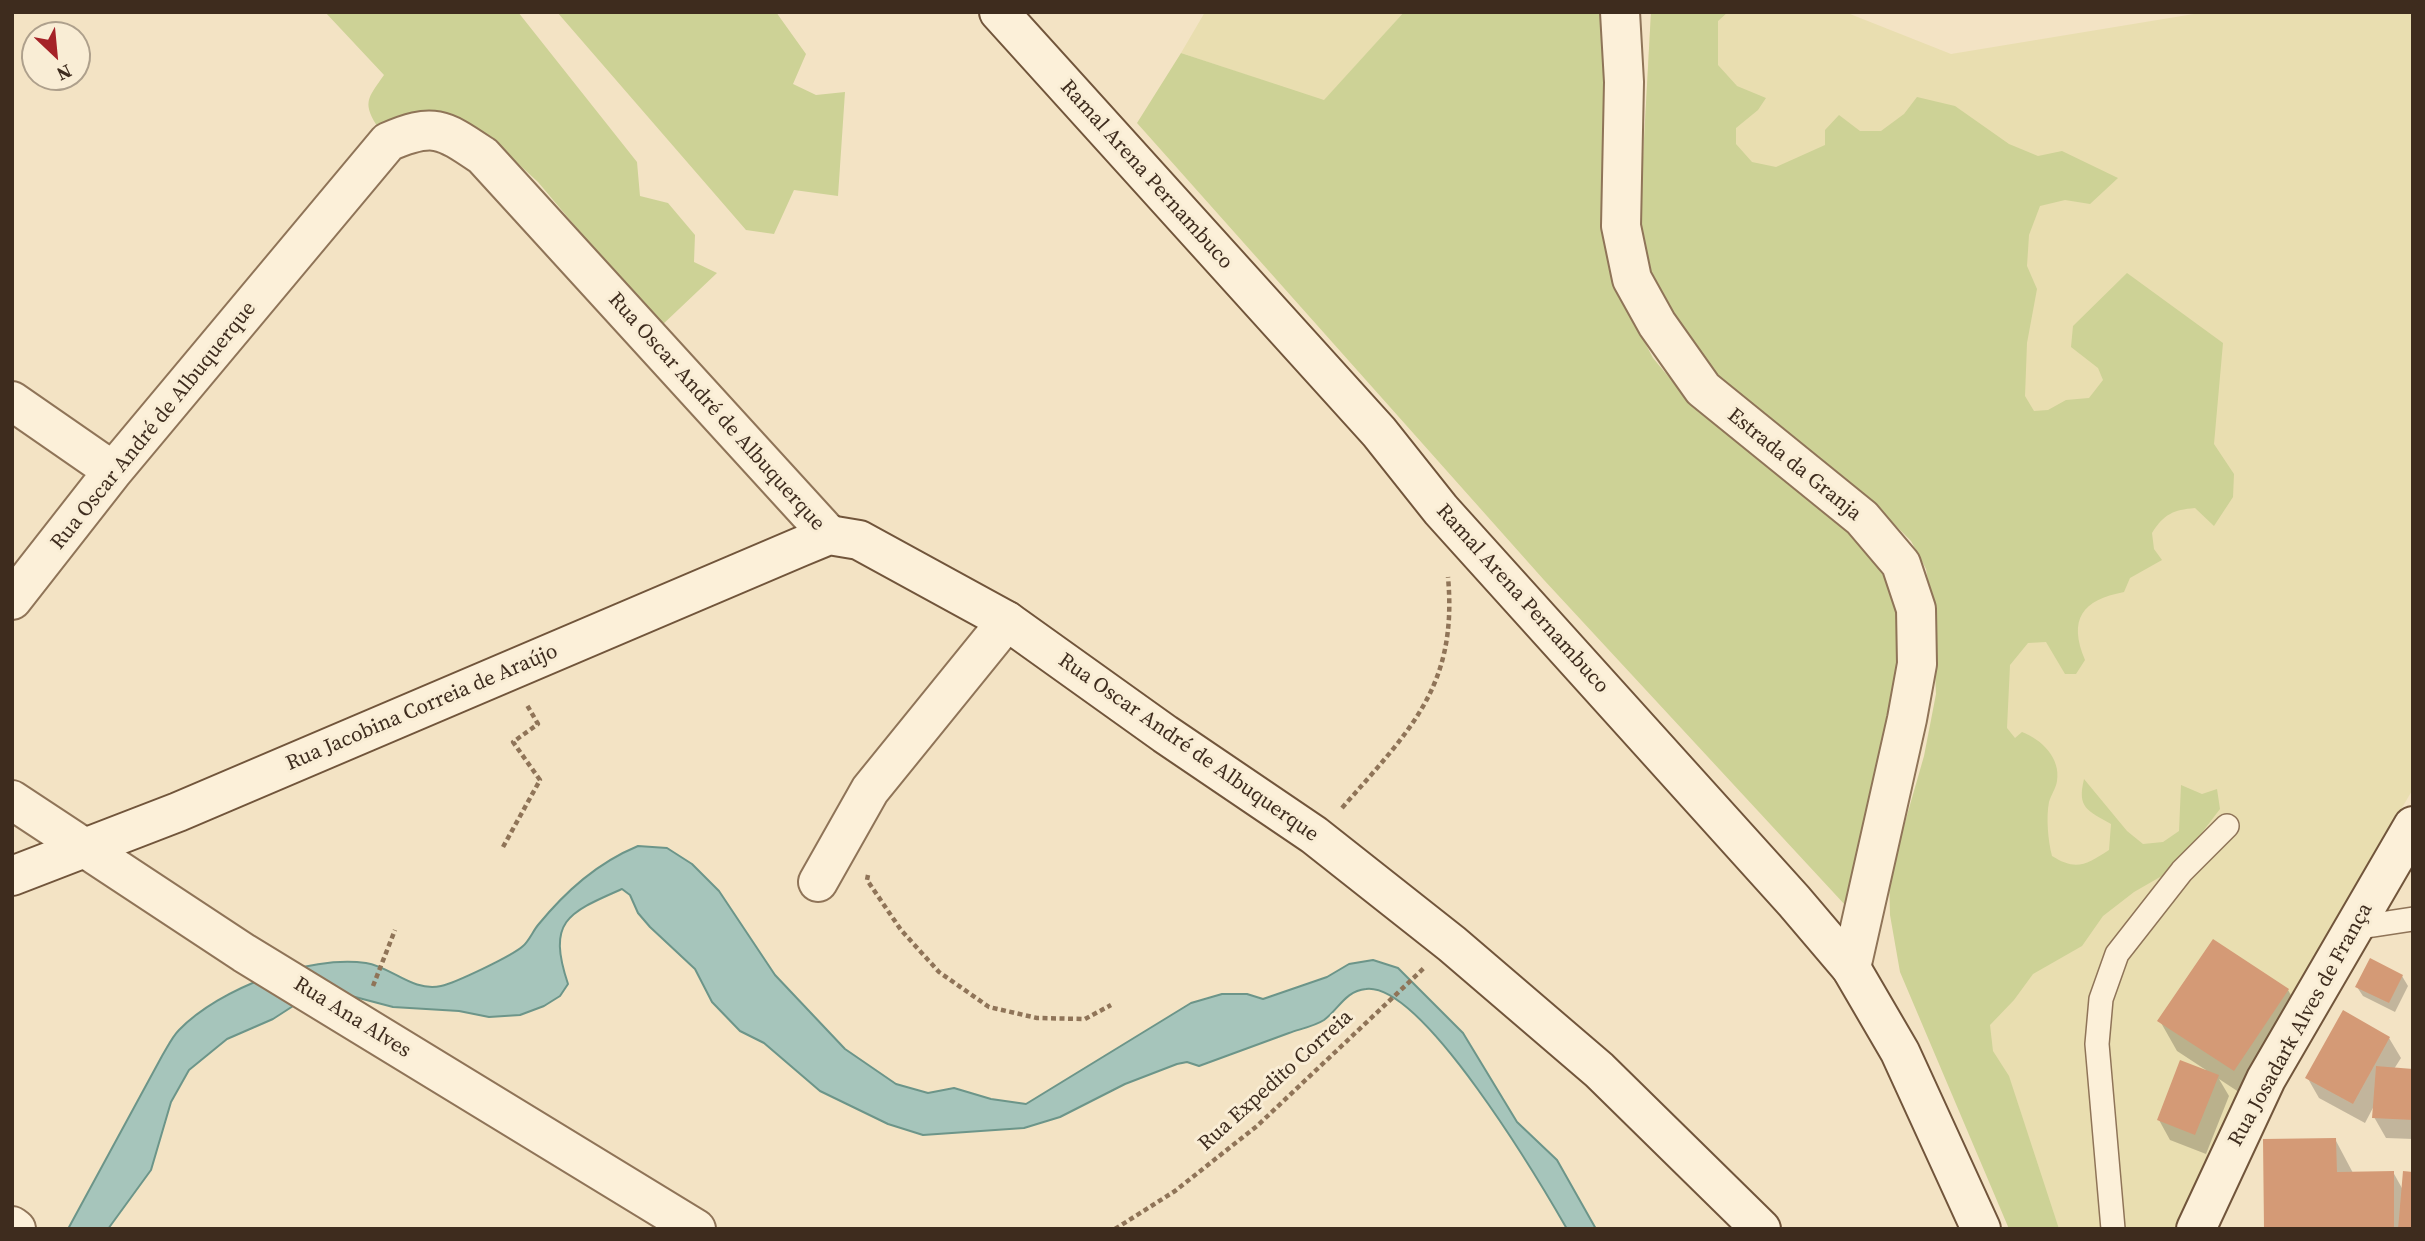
<!DOCTYPE html>
<html>
<head>
<meta charset="utf-8">
<style>
	body { margin:0 }
	#map { position:relative; width:2425px; height:1241px; overflow:hidden; background:#f3e3c4; font-family:"Source Serif 4",serif }
	canvas { display:block }
	.frame { position:absolute; inset:0; border:14px solid #3e2c1e; pointer-events:none }
	.north { position:absolute; left:21px; top:21px; width:70px; height:70px; box-sizing:border-box; background:#f9edd5; border:2px solid #aea08c; border-radius:50%; rotate:154deg; font-size:19px; font-weight:700; line-height:28px; text-align:center; color:#3e2c1e }
	.north::after { content:''; display:block; margin:auto; width:24px; height:32px; background:#a52227; clip-path:polygon(50% 0,100% 100%,50% 72%,0 100%) }
</style>
</head>
<body>
<div id="map">
<canvas width="2425" height="1241"></canvas>
<div class="frame"></div>
<div class="north">N</div>
</div>
<script>
const ctx = document.querySelector('canvas').getContext('2d');
ctx.lineJoin = 'round';
function fill(path, color) { ctx.fillStyle = color; ctx.fill(path, 'evenodd'); }
function trace(path, color, width, dash) { ctx.strokeStyle = color; ctx.lineWidth = width; ctx.lineCap = dash ? 'butt' : 'round'; ctx.setLineDash(dash || []); ctx.stroke(path); }
function drawText(font, color, halo, rows, align = 'center') {
  ctx.font = font + ' "Source Serif 4",serif'; ctx.lineWidth = 6; ctx.setLineDash([]); ctx.textBaseline = 'middle'; ctx.strokeStyle = halo; ctx.fillStyle = color; for (const [text, x, y, turn = 0] of rows) {
    ctx.save(); ctx.translate(x, y); ctx.rotate((+turn || 0) * Math.PI / 180); ctx.textAlign = isNaN(turn) ? turn : align; if (halo) ctx.strokeText(text, 0, 0); ctx.fillText(text, 0, 0); ctx.restore();
  }
}
fill(new Path2D(`
	M 1205,12 L 1404,12 L 1324,101 L 1181,53 Z
	M 1651,12 L 1845,12 L 1951,54 L 2206,12 L 2413,12 L 2413,789 L 2296,988 L 2181,1229 L 2047,1229 L 1972,1031 L 1991,631 L 1640,213 Z`), '#e9deb0');
fill(new Path2D(`
	M 325,12 L 518,12 L 637,162 L 640,196 L 668,203 L 695,235 L 694,262 L 717,273 L 660,327 L 538,182 L 489,137 L 379,129 C 362,103 367,99 384,75 Z
	M 557,12 L 776,12 L 806,54 L 793,84 L 816,95 L 845,92 L 838,196 L 794,190 L 774,234 L 746,230 Z
	M 1404,12 L 1603,12 L 1622,299 L 1653,358 L 1687,399 L 1869,547 L 1888,580 L 1899,611 L 1900,635 L 1891,705 L 1846,906 L 1544,580 L 1137,123 L 1181,53 L 1324,100 Z
	M 1651,12 L 1728,12 L 1718,21 L 1718,65 L 1737,86 L 1766,98 L 1758,110 L 1736,128 L 1736,144 L 1752,162 L 1776,167 L 1825,145 L 1825,130 L 1839,115 L 1860,131 L 1881,131 L 1904,114 L 1917,97 L 1955,106 L 2009,144 L 2038,156 L 2062,151 L 2118,178 L 2090,204 L 2065,200 L 2040,206 L 2029,235 L 2027,266 L 2037,289 L 2027,343 L 2025,396 L 2034,411 L 2048,410 L 2066,400 L 2089,398 L 2103,380 L 2098,368 L 2071,347 L 2073,326 L 2127,273 L 2223,343 L 2214,444 L 2234,474 L 2233,497 L 2214,526 L 2195,508 C 2173,510 2164,514 2152,533 L 2154,549 L 2162,560 L 2130,578 L 2124,592 C 2082,600 2068,619 2085,660 L 2076,674 L 2065,674 L 2046,642 L 2028,643 L 2010,665 L 2007,728 L 2015,738 L 2022,732 C 2041,739 2061,758 2057,781 C 2056,788 2051,795 2049,802 C 2046,817 2048,841 2052,856 C 2076,871 2086,865 2109,850 L 2111,824 C 2087,810 2077,808 2084,779 L 2127,831 L 2143,844 L 2163,842 L 2179,831 L 2181,785 L 2202,794 L 2217,789 L 2220,809 L 2174,869 L 2134,892 L 2103,916 L 2082,946 L 2033,974 L 2014,1000 L 1990,1025 L 1993,1051 L 2009,1076 L 2059,1229 L 2009,1229 L 1900,972 L 1890,915 L 1889,878 L 1924,756 L 1936,694 L 1932,604 L 1926,569 L 1911,541 L 1888,518 L 1750,416 L 1667,316 L 1646,261 L 1640,213 Z`), '#cdd296');
const water = new Path2D(`
	M 638,846 L 667,848 L 692,864 L 719,891 L 775,975 L 845,1049 L 896,1084 L 928,1093 L 954,1088 L 991,1099 L 1026,1104 L 1191,1003 L 1222,994 L 1247,994 L 1263,999 L 1327,977 L 1349,964 L 1373,960 L 1398,968 L 1463,1033 L 1517,1122 L 1557,1160 L 1596,1229 L 1567,1229 C 1540,1182 1422,982 1366,989 C 1345,991 1339,1009 1324,1020 C 1315,1026 1300,1029 1289,1033 C 1259,1044 1229,1055 1199,1066 L 1187,1062 L 1177,1064 L 1125,1084 L 1060,1117 L 1024,1128 L 923,1135 L 888,1124 L 820,1091 L 764,1043 L 740,1031 L 712,1002 L 695,969 L 650,927 L 638,913 L 630,895 L 622,889 C 567,913 547,921 568,984 L 560,996 L 544,1006 L 520,1015 L 489,1017 L 459,1011 L 393,1007 L 321,988 L 273,1019 L 227,1039 L 189,1070 L 171,1102 L 151,1170 L 108,1229 L 68,1229 L 162,1056 C 167,1048 172,1037 179,1030 C 220,988 308,955 366,963 C 392,967 412,992 441,986 C 455,983 512,956 523,946 C 529,941 533,931 538,925 C 566,891 597,863 638,846 Z`);
fill(water, '#a6c5bb');
trace(water, '#6c9589', 2);
fill(new Path2D(`
	M 2402,976 L 2408,986 L 2395,1012 L 2363,996 L 2357,987 Z
	M 2288,990 L 2305,1020 L 2251,1100 L 2219,1079 L 2229,1096 L 2206,1154 L 2170,1140 L 2159,1120 L 2206,1070 L 2177,1051 L 2160,1021 Z
	M 2389,1038 L 2401,1058 L 2394,1069 L 2413,1070 L 2413,1139 L 2386,1138 L 2374,1117 L 2375,1104 L 2365,1123 L 2319,1098 L 2307,1077 Z
	M 2335,1139 L 2353,1173 L 2393,1172 L 2403,1190 L 2413,1229 L 2266,1229 Z`), '#0003');
fill(new Path2D(`
	M 2213,939 L 2289,989 L 2234,1071 L 2157,1021 Z
	M 2370,958 L 2403,975 L 2389,1003 L 2355,987 Z
	M 2343,1010 L 2390,1037 L 2353,1104 L 2305,1078 Z
	M 2180,1060 L 2219,1075 L 2195,1135 L 2157,1120 Z
	M 2376,1066 L 2413,1069 L 2413,1120 L 2372,1118 Z
	M 2336,1138 L 2337,1172 L 2394,1171 L 2394,1229 L 2264,1229 L 2263,1139 Z
	M 2403,1171 L 2413,1172 L 2413,1229 L 2398,1229 Z`), '#d49a76');
const lane = new Path2D(`
	M 2354,928 L 2413,919
	M 2113,1229 L 2097,1044 L 2101,999 L 2117,954 L 2182,871 L 2227,826`);
const street = new Path2D(`
	M 1620,12 L 1624,82 L 1621,226 L 1632,279 L 1657,324 L 1703,389 L 1862,518 L 1901,564 L 1916,609 L 1917,664 L 1907,719 L 1851,968
	M 12,401 L 113,471
	M 12,600 L 113,471 L 388,142 C 434,122 443,129 483,156 L 829,535
	M 12,800 L 244,953 L 696,1229
	M 818,882 L 870,790 L 1007,621
	M 12,1226 L 16,1229`);
const secondary = new Path2D(`
	M 999,12 L 1379,432 L 1441,510 L 1794,901 L 1851,968 L 1900,1052 L 1981,1229
	M 12,876 L 178,812 L 800,547 L 829,535 L 859,540 L 1007,621 L 1165,734 L 1314,835 L 1452,944 L 1599,1070 L 1761,1229
	M 2196,1229 L 2266,1079 L 2413,826`);
trace(lane, '#8f7458', 26);
trace(street, '#8f7458', 42);
trace(secondary, '#71553b', 42);
trace(new Path2D(`
	M 1342,808 C 1409,731 1458,687 1448,577
	M 503,847 L 540,780 L 513,742 L 538,724 L 527,705
	M 868,875 L 867,880 L 901,930 L 939,972 L 989,1007 L 1037,1018 L 1085,1019 L 1111,1005
	M 373,986 L 395,930
	M 1115,1229 L 1175,1191 L 1257,1126 L 1424,968`), '#8f7458', 4.5, [5, 3.5]);
trace(lane, '#fcf0d9', 23);
trace(street, '#fcf0d9', 38);
trace(secondary, '#fcf0d9', 38);
drawText('21px', '#3e2c1e', '#f9edd5', [
	["Ramal Arena Pernambuco",1146,175,48],
	["Rua Oscar André de Albuquerque",716,412,48],
	["Rua Oscar André de Albuquerque",154,426,-51],
	["Estrada da Granja",1794,465,39],
	["Ramal Arena Pernambuco",1522,599,48],
	["Rua Jacobina Correia de Araújo",422,708,-23],
	["Rua Oscar André de Albuquerque",1188,748,35],
	["Rua Ana Alves",352,1018,32],
	["Rua Josadark Alves de França",2301,1025,-61],
	["Rua Expedito Correia",1276,1081,-42]
]);
</script>
</body>
</html>
